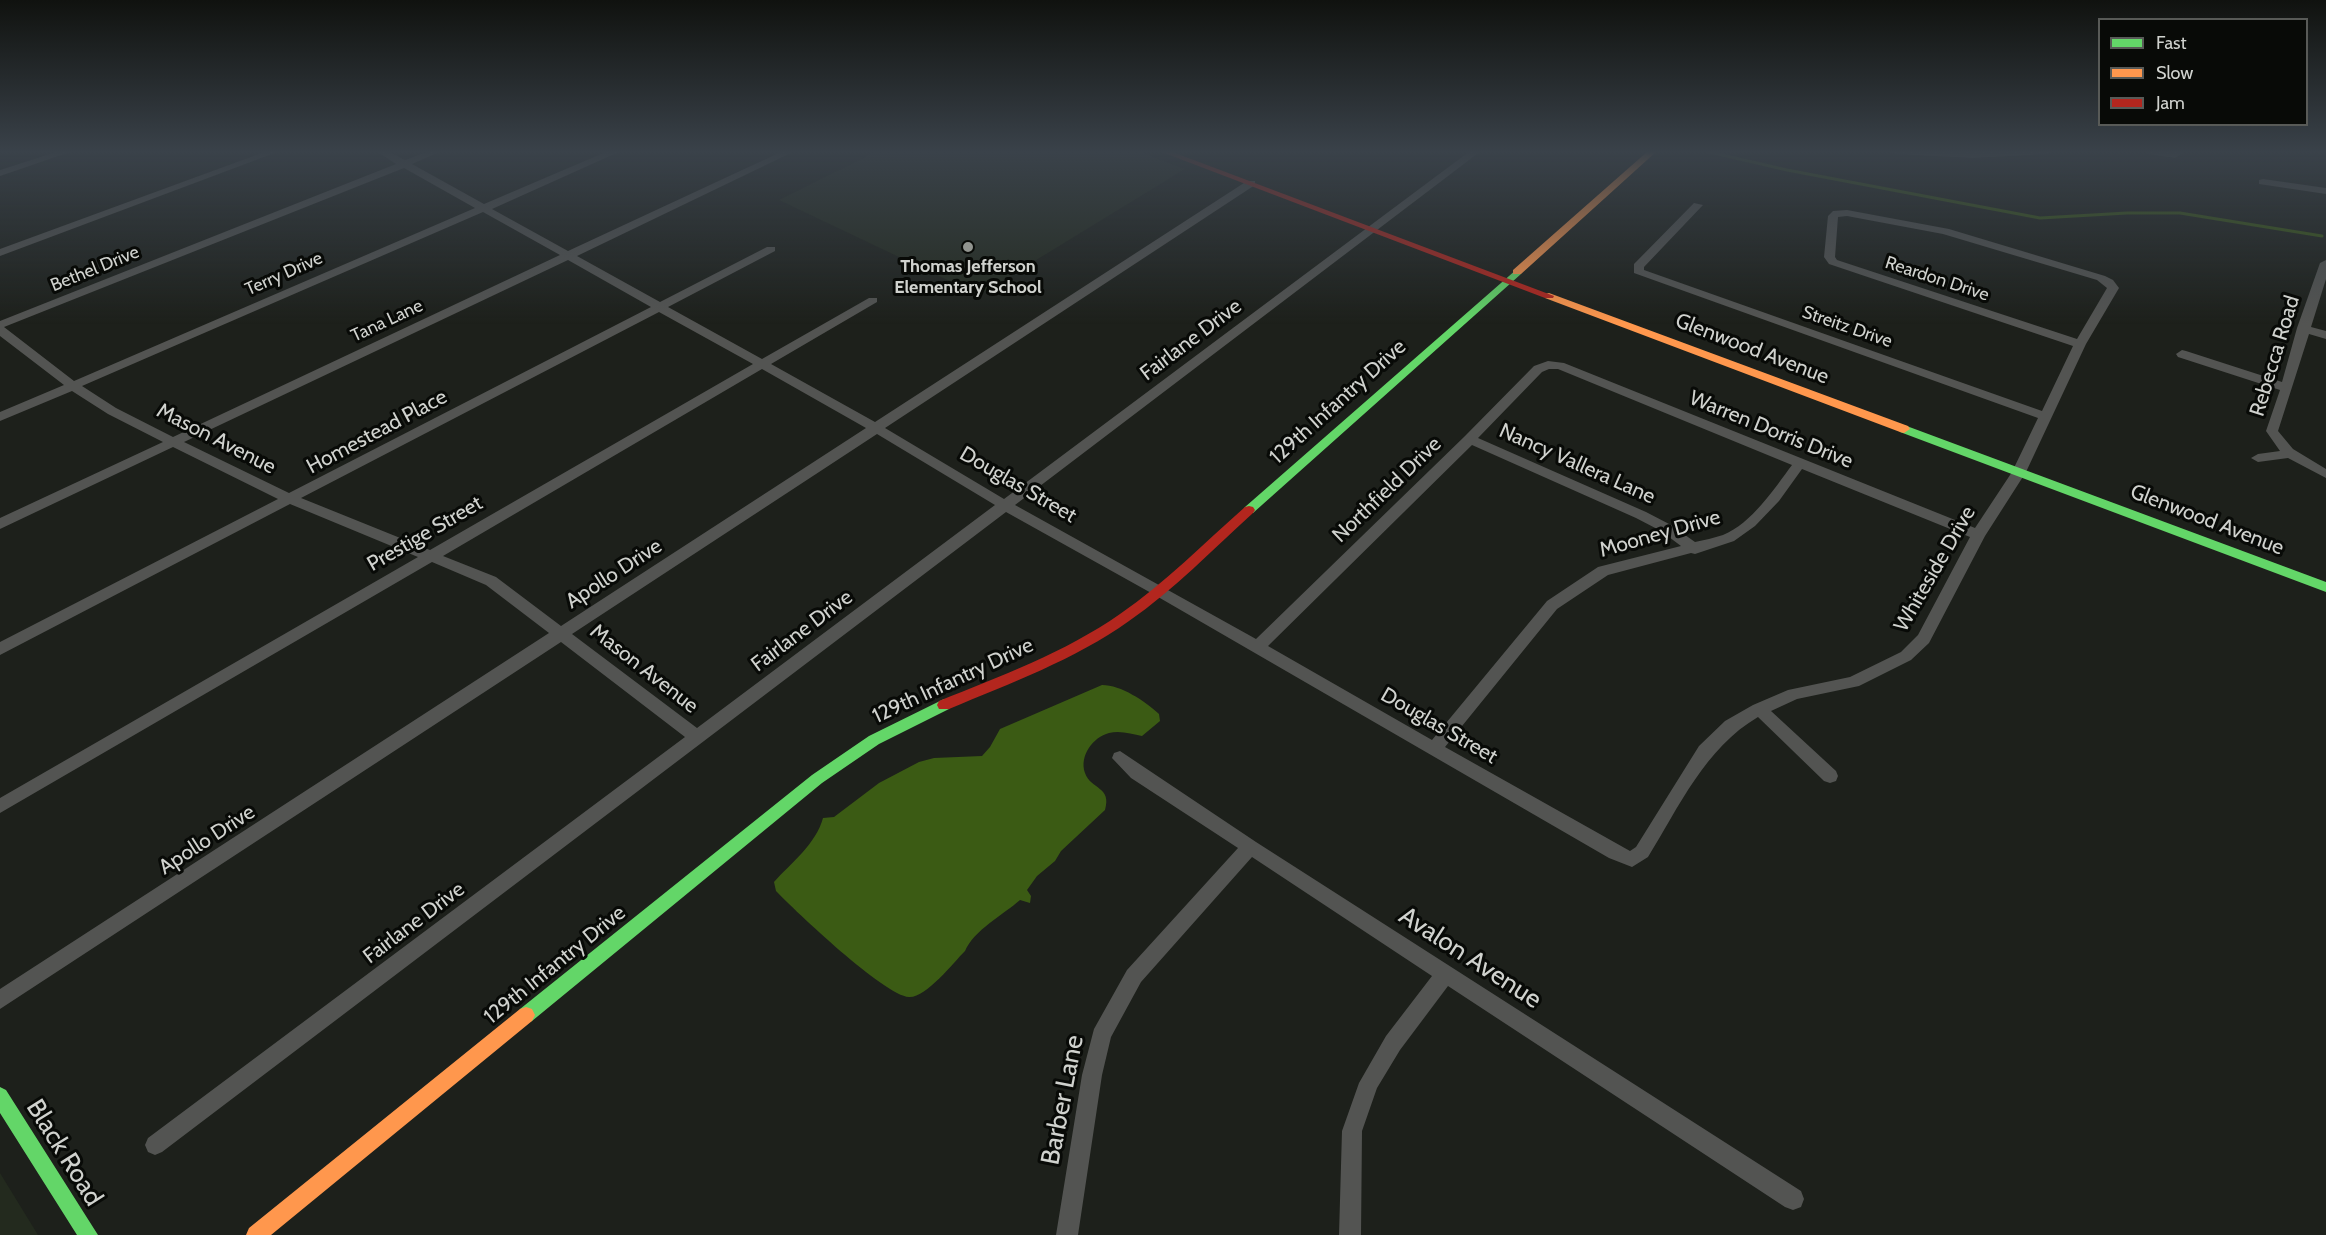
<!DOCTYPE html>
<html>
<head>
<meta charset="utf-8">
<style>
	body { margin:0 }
	#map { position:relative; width:2326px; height:1235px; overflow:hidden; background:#1d201b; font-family:Cabin,sans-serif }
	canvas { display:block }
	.legend { position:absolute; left:2098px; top:18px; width:210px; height:108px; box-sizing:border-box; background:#080a07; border:2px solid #585a57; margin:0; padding:8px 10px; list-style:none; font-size:18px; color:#d0d2ce }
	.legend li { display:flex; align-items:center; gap:12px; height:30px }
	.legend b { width:30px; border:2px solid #585a57 }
</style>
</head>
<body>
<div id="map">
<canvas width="2326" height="1235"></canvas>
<ul class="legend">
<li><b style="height:8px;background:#63d668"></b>Fast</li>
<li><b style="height:8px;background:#ff974d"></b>Slow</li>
<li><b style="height:8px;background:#b3261e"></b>Jam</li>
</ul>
</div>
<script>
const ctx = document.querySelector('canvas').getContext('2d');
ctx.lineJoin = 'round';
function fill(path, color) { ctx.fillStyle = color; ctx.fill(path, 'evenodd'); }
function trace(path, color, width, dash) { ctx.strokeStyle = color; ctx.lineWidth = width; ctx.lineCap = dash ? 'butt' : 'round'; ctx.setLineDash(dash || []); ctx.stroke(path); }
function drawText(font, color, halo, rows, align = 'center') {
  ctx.font = font + ' Cabin,sans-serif'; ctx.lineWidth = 6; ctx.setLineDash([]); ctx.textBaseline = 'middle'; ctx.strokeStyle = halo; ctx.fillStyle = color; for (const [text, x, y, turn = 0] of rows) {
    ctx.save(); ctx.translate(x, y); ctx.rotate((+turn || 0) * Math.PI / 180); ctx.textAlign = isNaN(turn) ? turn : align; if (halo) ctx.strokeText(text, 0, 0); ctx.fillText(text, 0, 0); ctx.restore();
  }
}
fill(new Path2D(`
	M 877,151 L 1138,151 L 1185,169 L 979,295 L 779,200 Z
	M 0,1173 L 38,1235 L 0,1235 Z`), '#232a1e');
fill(new Path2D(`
	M 1102,685 C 1121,685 1145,701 1159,714 L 1160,721 L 1142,736 C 1132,734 1120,730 1109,733 C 1093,737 1079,756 1085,773 C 1091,790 1112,786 1105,810 L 1061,851 L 1055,861 L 1037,876 L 1027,890 L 1031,896 L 1030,903 L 1020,900 C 1003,915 974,930 965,951 C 953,963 926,998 909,997 C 885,996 795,911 776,891 L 774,882 C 791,863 816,844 823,818 L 834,817 L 879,783 L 919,762 L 934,758 L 982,756 L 990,747 L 1000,729 Z`), '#3b5b14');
trace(new Path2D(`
	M 1705,151 L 1787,170 L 2040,218 L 2127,213 L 2180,213 L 2322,236`), '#3b5b14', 3);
fill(new Path2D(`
	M 59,151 L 73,151 L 0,176 L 0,170 Z
	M 267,151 L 280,151 L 0,256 L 0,249 Z
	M 376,151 L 388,151 L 405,160 L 429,151 L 442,151 L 412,164 L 484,204 L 608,151 L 621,151 L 492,209 L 568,251 L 783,151 L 795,151 L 577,256 L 660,302 L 767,247 L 775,247 L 775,251 L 668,307 L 762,359 L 869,298 L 877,298 L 877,302 L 771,364 L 875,422 L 1247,181 L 1255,181 L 1255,185 L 885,428 L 1004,499 L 1470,151 L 1481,151 L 1015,505 L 1256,639 L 1465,436 L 1534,366 L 1548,361 L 1564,363 L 1975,528 L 2012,472 L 2038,418 L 1634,273 L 1634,264 L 1694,203 L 1703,205 L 1644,267 L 1644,270 L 2042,411 L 2073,346 L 1829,264 L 1824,257 L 1828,216 L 1833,211 L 1847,210 L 1949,229 L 2105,276 L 2113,280 L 2119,288 L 2086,344 L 2026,472 L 1985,536 L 1929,643 L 1911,660 L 1859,686 L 1797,699 L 1771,711 L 1836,771 L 1838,776 L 1836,781 L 1830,783 L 1824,781 L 1758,717 C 1705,748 1679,807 1648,857 L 1632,867 L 1609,858 L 1153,594 L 1006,512 L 162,1152 L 155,1155 L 148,1152 L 145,1145 L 148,1138 L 685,737 L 561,642 L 0,1009 L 0,989 L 549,633 L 486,585 L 432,562 L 0,813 L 0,798 L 418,557 L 290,504 L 0,655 L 0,642 L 278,499 L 173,447 L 0,529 L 0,518 L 163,442 L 108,414 L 72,391 L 0,421 L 0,412 L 64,385 L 0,336 L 0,321 L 396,164 ZM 404,168 L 475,208 L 74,381 L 4,327 ZM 483,212 L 560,255 L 173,437 L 116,408 L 82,386 ZM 1847,216 L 1943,234 L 2097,280 L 2107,288 L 2077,339 L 1837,260 L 1835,257 L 1838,217 ZM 568,260 L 651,307 L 289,493 L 184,442 ZM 659,312 L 753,364 L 430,550 L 301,498 ZM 762,369 L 866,428 L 561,626 L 496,577 L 443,556 ZM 1549,369 L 1558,369 L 1792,465 C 1774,489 1752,523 1723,535 C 1714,538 1704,540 1695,542 L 1671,525 L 1646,512 L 1478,438 L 1542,372 ZM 877,434 L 995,505 L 697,728 L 572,634 ZM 1472,445 L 1636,518 L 1661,531 L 1681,546 L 1598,567 L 1547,601 L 1432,740 L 1268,646 ZM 1802,469 L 1970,537 L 1918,635 L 1901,652 L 1850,677 L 1788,690 L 1753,705 L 1725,721 L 1699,746 L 1636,847 L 1630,851 L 1445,747 L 1557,609 L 1608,575 L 1691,553 L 1695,554 L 1734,541 L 1755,526 L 1779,501 Z
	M 1890,151 L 2053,151 L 2048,154 L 1973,158 L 1895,154 Z
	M 2143,151 L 2186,151 L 2175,158 L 2148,154 Z
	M 2263,179 L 2326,188 L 2326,194 L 2259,184 L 2259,180 Z
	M 2326,260 L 2326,279 L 2311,327 L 2326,331 L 2326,339 L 2309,334 L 2278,431 L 2293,449 L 2326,469 L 2326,478 L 2288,458 L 2258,462 L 2251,458 L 2258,454 L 2280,451 L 2266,431 L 2280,390 L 2178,357 L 2176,354 L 2182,350 L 2186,351 L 2282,382 L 2297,328 L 2320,263 Z
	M 1120,751 L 1256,842 L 1801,1191 L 1804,1199 L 1801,1207 L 1793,1210 L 1785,1207 L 1448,986 L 1400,1050 L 1377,1088 L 1362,1131 L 1361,1235 L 1339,1235 L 1342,1131 L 1359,1083 L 1386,1036 L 1432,976 L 1252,857 L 1141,982 L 1111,1037 L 1102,1075 L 1078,1235 L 1056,1235 L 1082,1075 L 1094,1029 L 1127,970 L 1238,848 L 1131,778 L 1112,758 L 1114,753 Z`), '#535452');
fill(new Path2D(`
	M 1517,269 L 1521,270 L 1521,274 L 1253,513 L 1245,513 L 1243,510 L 1245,507 Z
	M 1904,425 L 2326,582 L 2326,592 L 1900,432 L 1898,429 Z
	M 944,699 L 949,701 L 951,705 L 949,709 L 879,744 L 822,783 L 532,1021 L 526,1023 L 520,1021 L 517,1015 L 520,1009 L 812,775 L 869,736 Z
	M 0,1087 L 6,1090 L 98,1235 L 77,1235 L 0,1113 Z`), '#63d668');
fill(new Path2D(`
	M 1648,151 L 1657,151 L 1521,274 L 1513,274 L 1513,270 Z
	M 1549,293 L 1908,426 L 1910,429 L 1904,433 L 1900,432 L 1545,298 L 1545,294 Z
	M 526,1007 L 532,1009 L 535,1015 L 532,1021 L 271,1235 L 246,1235 L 249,1228 L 520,1009 Z`), '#ff974d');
fill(new Path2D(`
	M 1159,151 L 1170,151 L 1554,296 L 1553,298 L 1545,298 Z
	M 1249,506 L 1253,507 L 1255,510 L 1253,513 C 1213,549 1174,590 1129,621 C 1074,660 1011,683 949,709 L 939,709 L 937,705 L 939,701 C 1001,676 1064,653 1120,614 C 1165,583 1204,543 1245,507 Z`), '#b3261e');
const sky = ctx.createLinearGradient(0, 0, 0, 324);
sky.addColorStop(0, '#10120f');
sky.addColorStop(0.47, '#3a424a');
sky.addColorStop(1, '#3a424a00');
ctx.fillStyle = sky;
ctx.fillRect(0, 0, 2326, 324);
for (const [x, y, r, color] of [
	[968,247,6,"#91948f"]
]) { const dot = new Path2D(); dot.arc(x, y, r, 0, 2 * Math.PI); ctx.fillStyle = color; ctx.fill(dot); trace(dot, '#080a07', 2); }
drawText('bold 18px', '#d0d2ce', '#080a07', [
	["Thomas Jefferson",968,267],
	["Elementary School",968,288]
]);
drawText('18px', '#d0d2ce', '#080a07', [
	["Bethel Drive",95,269,-22],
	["Terry Drive",284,274,-24],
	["Reardon Drive",1937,279,18],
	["Tana Lane",387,321,-25],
	["Streitz Drive",1847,327,19]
]);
drawText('21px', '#d0d2ce', '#080a07', [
	["Fairlane Drive",1191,340,-37],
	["Glenwood Avenue",1752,349,21],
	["Rebecca Road",2275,356,-73],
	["129th Infantry Drive",1338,402,-42],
	["Warren Dorris Drive",1771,430,22],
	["Homestead Place",377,432,-28],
	["Mason Avenue",216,439,27],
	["Nancy Vallera Lane",1577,464,24],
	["Douglas Street",1018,485,30],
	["Northfield Drive",1387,490,-44],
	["Glenwood Avenue",2207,520,21],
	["Prestige Street",425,534,-30],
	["Mooney Drive",1660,534,-16],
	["Whiteside Drive",1935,569,-60],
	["Apollo Drive",614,574,-33],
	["Fairlane Drive",802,631,-37],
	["Mason Avenue",644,669,38],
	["129th Infantry Drive",953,681,-25],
	["Douglas Street",1439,726,30],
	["Apollo Drive",207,840,-33],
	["Fairlane Drive",414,923,-37],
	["129th Infantry Drive",555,965,-39]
]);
drawText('26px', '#d0d2ce', '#080a07', [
	["Avalon Avenue",1470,958,33],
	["Barber Lane",1063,1100,-79],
	["Black Road",64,1153,58]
]);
</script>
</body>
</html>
